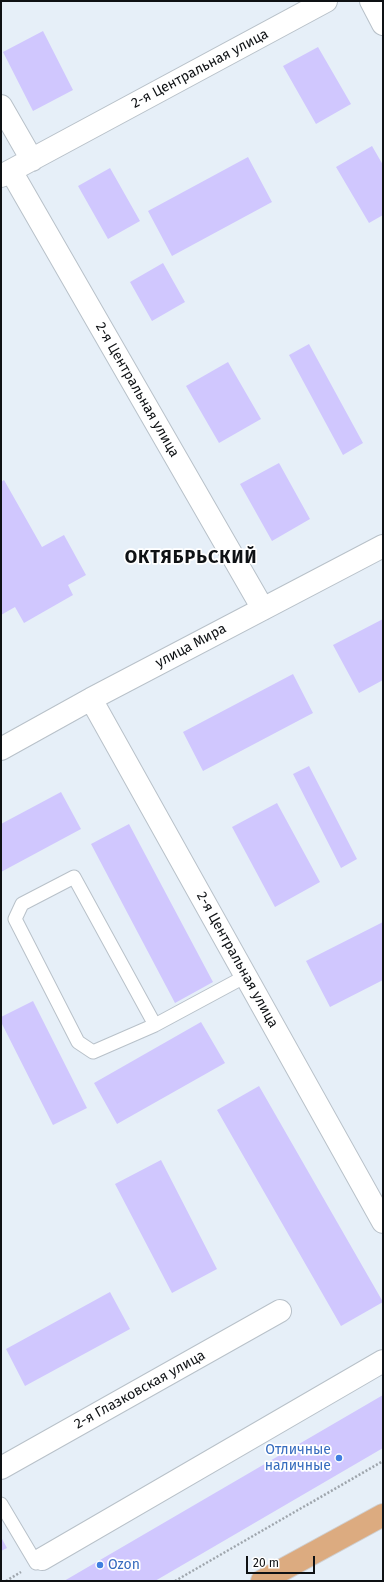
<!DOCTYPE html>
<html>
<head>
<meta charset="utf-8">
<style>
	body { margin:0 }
	#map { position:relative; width:384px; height:1582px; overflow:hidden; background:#e6eff8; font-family:"Fira Sans",sans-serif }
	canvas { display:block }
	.frame { position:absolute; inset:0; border:2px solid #0e1114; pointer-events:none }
	.scale { position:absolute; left:246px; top:1556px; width:69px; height:18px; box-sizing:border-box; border:2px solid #0e1114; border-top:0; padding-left:5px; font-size:12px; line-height:14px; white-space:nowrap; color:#0e1114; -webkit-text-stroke:3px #fff; paint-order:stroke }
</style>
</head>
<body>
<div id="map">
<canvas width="384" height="1582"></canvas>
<div class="frame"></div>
<div class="scale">20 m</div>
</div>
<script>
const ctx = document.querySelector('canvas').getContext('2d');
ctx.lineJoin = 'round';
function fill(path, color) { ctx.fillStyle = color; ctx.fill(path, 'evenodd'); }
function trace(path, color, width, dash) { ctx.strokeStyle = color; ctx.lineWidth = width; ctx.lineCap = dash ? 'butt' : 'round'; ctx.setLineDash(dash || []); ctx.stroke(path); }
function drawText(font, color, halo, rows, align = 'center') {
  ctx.font = font + ' "Fira Sans",sans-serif'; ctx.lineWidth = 3.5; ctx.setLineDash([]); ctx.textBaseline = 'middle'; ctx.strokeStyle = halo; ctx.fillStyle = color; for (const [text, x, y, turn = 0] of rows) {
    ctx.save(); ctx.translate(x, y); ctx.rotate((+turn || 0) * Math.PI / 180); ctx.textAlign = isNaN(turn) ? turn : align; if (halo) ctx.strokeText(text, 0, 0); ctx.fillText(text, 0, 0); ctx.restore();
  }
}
fill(new Path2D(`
	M 43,31 L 73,90 L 33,111 L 3,52 Z
	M 318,47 L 351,104 L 316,124 L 283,66 Z
	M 372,146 L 383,165 L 383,215 L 369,223 L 336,167 Z
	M 248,157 L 272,202 L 172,256 L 148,211 Z
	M 110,168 L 140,221 L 108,239 L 78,186 Z
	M 163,263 L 185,302 L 152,321 L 130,282 Z
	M 309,344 L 363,443 L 343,455 L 289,355 Z
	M 228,362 L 261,419 L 219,443 L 186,386 Z
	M 279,463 L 310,519 L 272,541 L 240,484 Z
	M 4,480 L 42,547 L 64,535 L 86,575 L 68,585 L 73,595 L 24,623 L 15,607 L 1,615 L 1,482 Z
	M 383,619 L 383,680 L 359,693 L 333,645 Z
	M 293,674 L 313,713 L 203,771 L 183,732 Z
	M 309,766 L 357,859 L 341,868 L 293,774 Z
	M 61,792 L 81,829 L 1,872 L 1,824 Z
	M 277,803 L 320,882 L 275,907 L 232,827 Z
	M 129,824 L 213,982 L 175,1003 L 91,844 Z
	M 383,922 L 383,980 L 330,1007 L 306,961 Z
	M 33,1001 L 87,1108 L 53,1125 L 1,1022 L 1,1017 Z
	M 201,1022 L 225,1063 L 117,1124 L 94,1083 Z
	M 259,1086 L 383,1302 L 341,1326 L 217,1110 Z
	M 161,1160 L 217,1269 L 172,1293 L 115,1184 Z
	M 110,1292 L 130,1329 L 25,1386 L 6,1349 Z
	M 383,1395 L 383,1448 L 155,1581 L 64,1581 Z
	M 1,1537 L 7,1548 L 1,1551 Z`), '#d0c7fe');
const service = new Path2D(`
	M 155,1025 L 74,877 L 22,904 L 15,919 L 78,1042 L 93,1052 L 155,1025 L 246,976
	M 1,1504 L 36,1563`);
const minor = new Path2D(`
	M 371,1 L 383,24
	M 1,106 L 32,160
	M 11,171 L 263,609
	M 1,176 L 326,1
	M 91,699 L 383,1222
	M 1,749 L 91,699 L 383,546
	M 1,1468 L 280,1311
	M 42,1559 L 383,1361`);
const primary = new Path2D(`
	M 262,1581 L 383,1515`);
trace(service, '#b8c1c9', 15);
trace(minor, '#b8c1c9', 24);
trace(primary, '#cfcfd0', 24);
trace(new Path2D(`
	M 6,1581 L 21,1572
	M 175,1581 L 383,1461`), '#9ea5ac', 2.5, [2, 2]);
trace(service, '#fff', 13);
trace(minor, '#fff', 22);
trace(primary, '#dcab80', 22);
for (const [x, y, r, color] of [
	[339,1458,4,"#3f7fe0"],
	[100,1565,4,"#3f7fe0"]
]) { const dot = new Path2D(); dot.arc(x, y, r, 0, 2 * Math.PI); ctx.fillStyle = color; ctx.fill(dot); trace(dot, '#fff', 1.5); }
drawText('14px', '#0e1114', '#fff', [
	["2-я Центральная улица",200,69,-28],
	["2-я Центральная улица",137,390,60],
	["улица Мира",191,646,-28],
	["2-я Центральная улица",237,960,61],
	["2-я Глазковская улица",140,1390,-29]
]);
drawText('14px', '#366cbe', '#fff', [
	["Отличные",331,1450],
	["наличные",331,1466],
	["Ozon",108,1565,"left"]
], 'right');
ctx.letterSpacing = '1px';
drawText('bold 18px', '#0e1114', '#fff', [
	["ОКТЯБРЬСКИЙ",191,558]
]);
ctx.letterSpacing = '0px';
</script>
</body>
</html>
